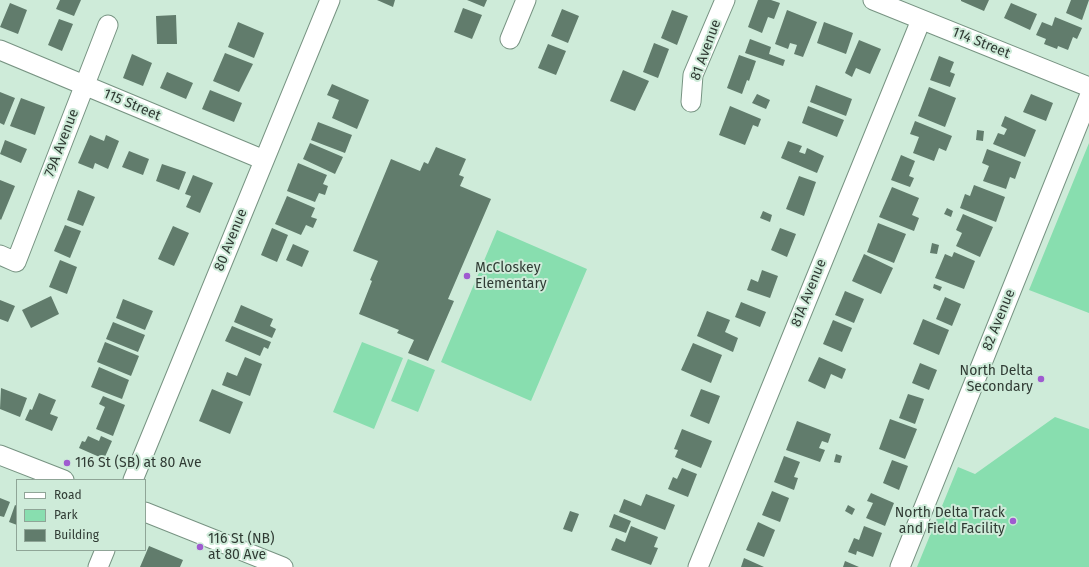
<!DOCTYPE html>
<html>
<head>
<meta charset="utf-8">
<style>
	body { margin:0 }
	#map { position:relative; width:1089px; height:567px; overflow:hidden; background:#ceebd9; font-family:"Fira Sans",sans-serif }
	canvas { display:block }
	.legend { position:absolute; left:16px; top:479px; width:130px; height:72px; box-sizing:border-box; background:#ceebd9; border:1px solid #8fa597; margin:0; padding:5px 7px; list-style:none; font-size:12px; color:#303b34 }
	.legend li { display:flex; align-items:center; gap:8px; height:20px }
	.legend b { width:20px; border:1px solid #8fa597 }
</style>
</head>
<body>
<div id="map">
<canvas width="1089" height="567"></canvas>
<ul class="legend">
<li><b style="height:5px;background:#fff"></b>Road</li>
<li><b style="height:11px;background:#88deaf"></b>Park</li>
<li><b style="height:11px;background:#617c6c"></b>Building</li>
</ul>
</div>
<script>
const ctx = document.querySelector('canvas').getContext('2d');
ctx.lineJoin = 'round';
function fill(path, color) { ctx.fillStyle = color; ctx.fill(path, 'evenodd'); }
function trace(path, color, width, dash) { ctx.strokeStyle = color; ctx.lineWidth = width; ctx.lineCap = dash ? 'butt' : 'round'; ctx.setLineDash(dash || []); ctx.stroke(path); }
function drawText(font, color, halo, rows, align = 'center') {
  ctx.font = font + ' "Fira Sans",sans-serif'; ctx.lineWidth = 4; ctx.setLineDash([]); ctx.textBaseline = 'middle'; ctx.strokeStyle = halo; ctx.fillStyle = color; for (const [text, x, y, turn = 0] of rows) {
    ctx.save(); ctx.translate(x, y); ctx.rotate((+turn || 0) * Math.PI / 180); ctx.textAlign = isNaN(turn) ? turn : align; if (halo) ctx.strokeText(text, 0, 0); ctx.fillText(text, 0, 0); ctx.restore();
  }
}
fill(new Path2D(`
	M 1089,143 L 1089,313 L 1029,290 Z
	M 497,230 L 587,269 L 531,401 L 441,362 Z
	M 362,342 L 403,358 L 374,429 L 333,412 Z
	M 408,359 L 435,370 L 418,412 L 391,401 Z
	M 1055,417 L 1089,429 L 1089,567 L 917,567 L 958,467 L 975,474 Z`), '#88deaf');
fill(new Path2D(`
	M 60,0 L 81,0 L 74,16 L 56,9 Z
	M 377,0 L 395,0 L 393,7 Z
	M 467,0 L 487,0 L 484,7 Z
	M 758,0 L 771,0 L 780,3 L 774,19 L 768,17 L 762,33 L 748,27 Z
	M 961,0 L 989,0 L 984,11 L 961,1 Z
	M 1071,0 L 1089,0 L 1082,20 L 1066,13 Z
	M 10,3 L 27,10 L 18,34 L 0,27 Z
	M 1011,3 L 1037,14 L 1030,30 L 1004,18 Z
	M 463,8 L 482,15 L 472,39 L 454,32 Z
	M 562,9 L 579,16 L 568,43 L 551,36 Z
	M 672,10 L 688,16 L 677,45 L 661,38 Z
	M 787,10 L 817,22 L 803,57 L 794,54 L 797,45 L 790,43 L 788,49 L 775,44 Z
	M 176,15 L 177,44 L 157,44 L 156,16 Z
	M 1055,17 L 1082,28 L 1077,39 L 1073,37 L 1068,50 L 1058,46 L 1057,49 L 1044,44 L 1046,39 L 1036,35 L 1042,22 L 1052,26 Z
	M 59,19 L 73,24 L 62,51 L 48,45 Z
	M 238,22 L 264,33 L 254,58 L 228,47 Z
	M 824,22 L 853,33 L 846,54 L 817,43 Z
	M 750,39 L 771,47 L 769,54 L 785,60 L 783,66 L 745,53 Z
	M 859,40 L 881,49 L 870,74 L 856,68 L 852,77 L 845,73 Z
	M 654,43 L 669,49 L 658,78 L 643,72 Z
	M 548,44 L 566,51 L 556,75 L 538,68 Z
	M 225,53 L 253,64 L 239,92 L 213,81 Z
	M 132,54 L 152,63 L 143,86 L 123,78 Z
	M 739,55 L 756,61 L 749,81 L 747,80 L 742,94 L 727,88 Z
	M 939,56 L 954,62 L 950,72 L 955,74 L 950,87 L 930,80 Z
	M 623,70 L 649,81 L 635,111 L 610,101 Z
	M 167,72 L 193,83 L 186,99 L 160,88 Z
	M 332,84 L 369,100 L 357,129 L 332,118 L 339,100 L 327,95 Z
	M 816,85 L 852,99 L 846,116 L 810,102 Z
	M 929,87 L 956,98 L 945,127 L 918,116 Z
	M 210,90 L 242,103 L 234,122 L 202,109 Z
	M 0,92 L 15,98 L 4,125 L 0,123 Z
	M 757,94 L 770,100 L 766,109 L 752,103 Z
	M 1031,94 L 1053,103 L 1046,121 L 1023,112 Z
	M 21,98 L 45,107 L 35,135 L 10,126 Z
	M 730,106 L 761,119 L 758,127 L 753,125 L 745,145 L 719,135 Z
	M 808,106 L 844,120 L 837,137 L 802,123 Z
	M 1005,116 L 1036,130 L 1025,157 L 993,144 L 998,133 L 1004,135 L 1007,129 L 1001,126 Z
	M 915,121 L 952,136 L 946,151 L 939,148 L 934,161 L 913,153 L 919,137 L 910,134 Z
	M 318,122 L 352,135 L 345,153 L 311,140 Z
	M 977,130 L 984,131 L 983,141 L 976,140 Z
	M 90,135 L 104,141 L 106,135 L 119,141 L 108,169 L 95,163 L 93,169 L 78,163 Z
	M 5,140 L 27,149 L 21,163 L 0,154 Z
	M 788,141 L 802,146 L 799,152 L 805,154 L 807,148 L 824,156 L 817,173 L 781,158 Z
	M 310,143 L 343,157 L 335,174 L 303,159 Z
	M 436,147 L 466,159 L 459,175 L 464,177 L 460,186 L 491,199 L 448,299 L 454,301 L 428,361 L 408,353 L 414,340 L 397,333 L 399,330 L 359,314 L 372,281 L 370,280 L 378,261 L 353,251 L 391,159 L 420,171 L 424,162 L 428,164 Z
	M 987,149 L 1021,162 L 1015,179 L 1010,177 L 1006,189 L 983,181 L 989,166 L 982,163 Z
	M 129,151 L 149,159 L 143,175 L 122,167 Z
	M 901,155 L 915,161 L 909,176 L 914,178 L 910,187 L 891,180 Z
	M 298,163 L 327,175 L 323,184 L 328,186 L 325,195 L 319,193 L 315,202 L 287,191 Z
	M 162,164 L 186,172 L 179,190 L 156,181 Z
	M 193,175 L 213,183 L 200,213 L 186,207 L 191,196 L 185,194 Z
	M 799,176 L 816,182 L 804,216 L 786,209 Z
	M 0,180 L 15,186 L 1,220 L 0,219 Z
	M 974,185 L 1005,197 L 996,222 L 960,208 L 965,194 L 970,196 Z
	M 892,187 L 919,198 L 912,215 L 919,218 L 914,231 L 879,217 Z
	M 78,190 L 95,197 L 83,226 L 67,220 Z
	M 287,196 L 315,208 L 311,217 L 317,219 L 313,228 L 306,225 L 301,235 L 275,224 Z
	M 947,208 L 953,211 L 951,217 L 944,214 Z
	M 763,211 L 772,215 L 770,222 L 760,218 Z
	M 963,214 L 993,227 L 980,257 L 956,246 L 962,233 L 956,230 Z
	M 878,223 L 906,234 L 894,263 L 867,252 Z
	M 65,225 L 81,231 L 70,258 L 54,251 Z
	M 173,226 L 189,233 L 174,266 L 158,259 Z
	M 272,228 L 288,235 L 277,262 L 261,255 Z
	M 780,228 L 796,234 L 787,257 L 771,250 Z
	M 932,243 L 939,245 L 937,254 L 930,253 Z
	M 293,244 L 309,251 L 302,267 L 286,260 Z
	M 954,252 L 975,261 L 964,289 L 935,278 L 945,254 L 952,257 Z
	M 864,254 L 893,268 L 881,294 L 852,281 Z
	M 60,260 L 77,267 L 67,294 L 49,287 Z
	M 762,270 L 778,276 L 770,298 L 747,290 L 751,279 L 758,282 Z
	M 934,284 L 942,287 L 940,291 L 933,288 Z
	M 845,291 L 864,299 L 854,323 L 835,315 Z
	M 51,296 L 59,314 L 31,328 L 22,310 Z
	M 945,297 L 961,304 L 952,326 L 936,319 Z
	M 123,299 L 153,311 L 145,330 L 116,318 Z
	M 0,300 L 15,306 L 8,322 L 0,319 Z
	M 741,302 L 766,312 L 760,327 L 735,317 Z
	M 241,305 L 273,319 L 270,326 L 276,329 L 272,338 L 234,322 Z
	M 707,311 L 730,320 L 725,332 L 738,338 L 733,352 L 697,336 Z
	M 923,319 L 949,330 L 939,355 L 913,344 Z
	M 833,320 L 852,328 L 842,352 L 823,344 Z
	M 113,322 L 145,335 L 138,352 L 106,339 Z
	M 232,326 L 271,342 L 268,349 L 264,347 L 260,356 L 225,341 Z
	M 105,342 L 139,356 L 131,376 L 97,362 Z
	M 693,343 L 722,355 L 711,383 L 681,370 Z
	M 245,357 L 262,364 L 250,396 L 222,385 L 227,372 L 237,376 Z
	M 819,357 L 846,369 L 842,379 L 831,374 L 825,389 L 808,381 Z
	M 920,363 L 937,370 L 929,390 L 912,383 Z
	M 99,367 L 129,380 L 122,399 L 91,387 Z
	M 1,388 L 27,398 L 20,417 L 0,409 Z
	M 212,389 L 243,402 L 230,434 L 199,421 Z
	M 701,389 L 720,396 L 709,424 L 690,416 Z
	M 39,393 L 56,400 L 50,414 L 58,417 L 52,431 L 25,420 L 30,409 L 32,410 Z
	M 908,394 L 924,399 L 915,424 L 899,418 Z
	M 103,396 L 125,405 L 113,436 L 96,429 L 105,407 L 99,404 Z
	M 890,419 L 917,429 L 905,459 L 879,449 Z
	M 797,421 L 831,434 L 828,443 L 822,441 L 819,448 L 825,450 L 820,462 L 786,450 Z
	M 682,429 L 712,441 L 701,468 L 675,457 L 678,450 L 674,449 Z
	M 88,436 L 99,441 L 101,436 L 112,441 L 104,459 L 79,448 L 82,441 L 85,442 Z
	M 836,454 L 842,456 L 840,463 L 834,462 Z
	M 784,456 L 800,462 L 794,477 L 798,478 L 794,490 L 774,482 Z
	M 892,460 L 908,466 L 899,490 L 883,483 Z
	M 682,468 L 697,474 L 688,497 L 668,489 L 673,477 L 677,479 Z
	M 772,491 L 789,498 L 780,522 L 762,515 Z
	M 871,493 L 894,503 L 885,526 L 866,518 L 873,503 L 867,501 Z
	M 646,494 L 675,505 L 665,530 L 619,512 L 624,499 L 641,506 Z
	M 0,498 L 10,502 L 4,517 L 0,516 Z
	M 15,505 L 17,506 L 17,525 L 9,522 Z
	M 848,505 L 855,509 L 852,515 L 845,511 Z
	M 570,511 L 579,514 L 572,532 L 563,529 Z
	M 614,514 L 631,521 L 626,533 L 609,527 Z
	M 758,522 L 775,530 L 764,557 L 746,550 Z
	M 631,526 L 658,537 L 654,547 L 658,548 L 651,565 L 611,550 L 616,538 L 625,542 Z
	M 864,526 L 882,533 L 873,557 L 857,551 L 856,555 L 848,552 L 854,538 L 859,540 Z
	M 149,546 L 183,560 L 180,567 L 140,567 Z
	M 744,558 L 764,567 L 741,567 Z
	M 845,561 L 859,567 L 843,567 Z`), '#617c6c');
const minor = new Path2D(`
	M 873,0 L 1089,87
	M 510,39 L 526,0
	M 0,50 L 264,160
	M 691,102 L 693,75 L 725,0
	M 0,255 L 16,262 L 108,25
	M 0,455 L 64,480
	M 133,480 L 330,0
	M 145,512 L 283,567
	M 98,567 L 105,550
	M 698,567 L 921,20
	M 900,567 L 1089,97`);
trace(minor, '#779382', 21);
trace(minor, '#fff', 19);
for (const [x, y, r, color] of [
	[467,276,4,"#9f5bd0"],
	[1041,379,4,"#9f5bd0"],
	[67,463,4,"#9f5bd0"],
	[1013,521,4,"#9f5bd0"],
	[200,547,4,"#9f5bd0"]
]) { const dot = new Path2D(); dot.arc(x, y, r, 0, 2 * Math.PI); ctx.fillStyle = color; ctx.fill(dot); trace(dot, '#ceebd9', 1.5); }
drawText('14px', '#303b34', '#ceebd9', [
	["114 Street",981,43,22],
	["81 Avenue",706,50,-70],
	["115 Street",132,105,23],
	["79A Avenue",62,143,-69],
	["80 Avenue",231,240,-68],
	["81A Avenue",809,293,-68],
	["82 Avenue",999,320,-68]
]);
drawText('14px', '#303b34', '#ceebd9', [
	["McCloskey",475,268],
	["Elementary",475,284],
	["North Delta",1033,371,"right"],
	["Secondary",1033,387,"right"],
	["116 St (SB) at 80 Ave",75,463],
	["North Delta Track",1005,513,"right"],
	["and Field Facility",1005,529,"right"],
	["116 St (NB)",208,539],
	["at 80 Ave",208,555]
], 'left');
</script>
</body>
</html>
